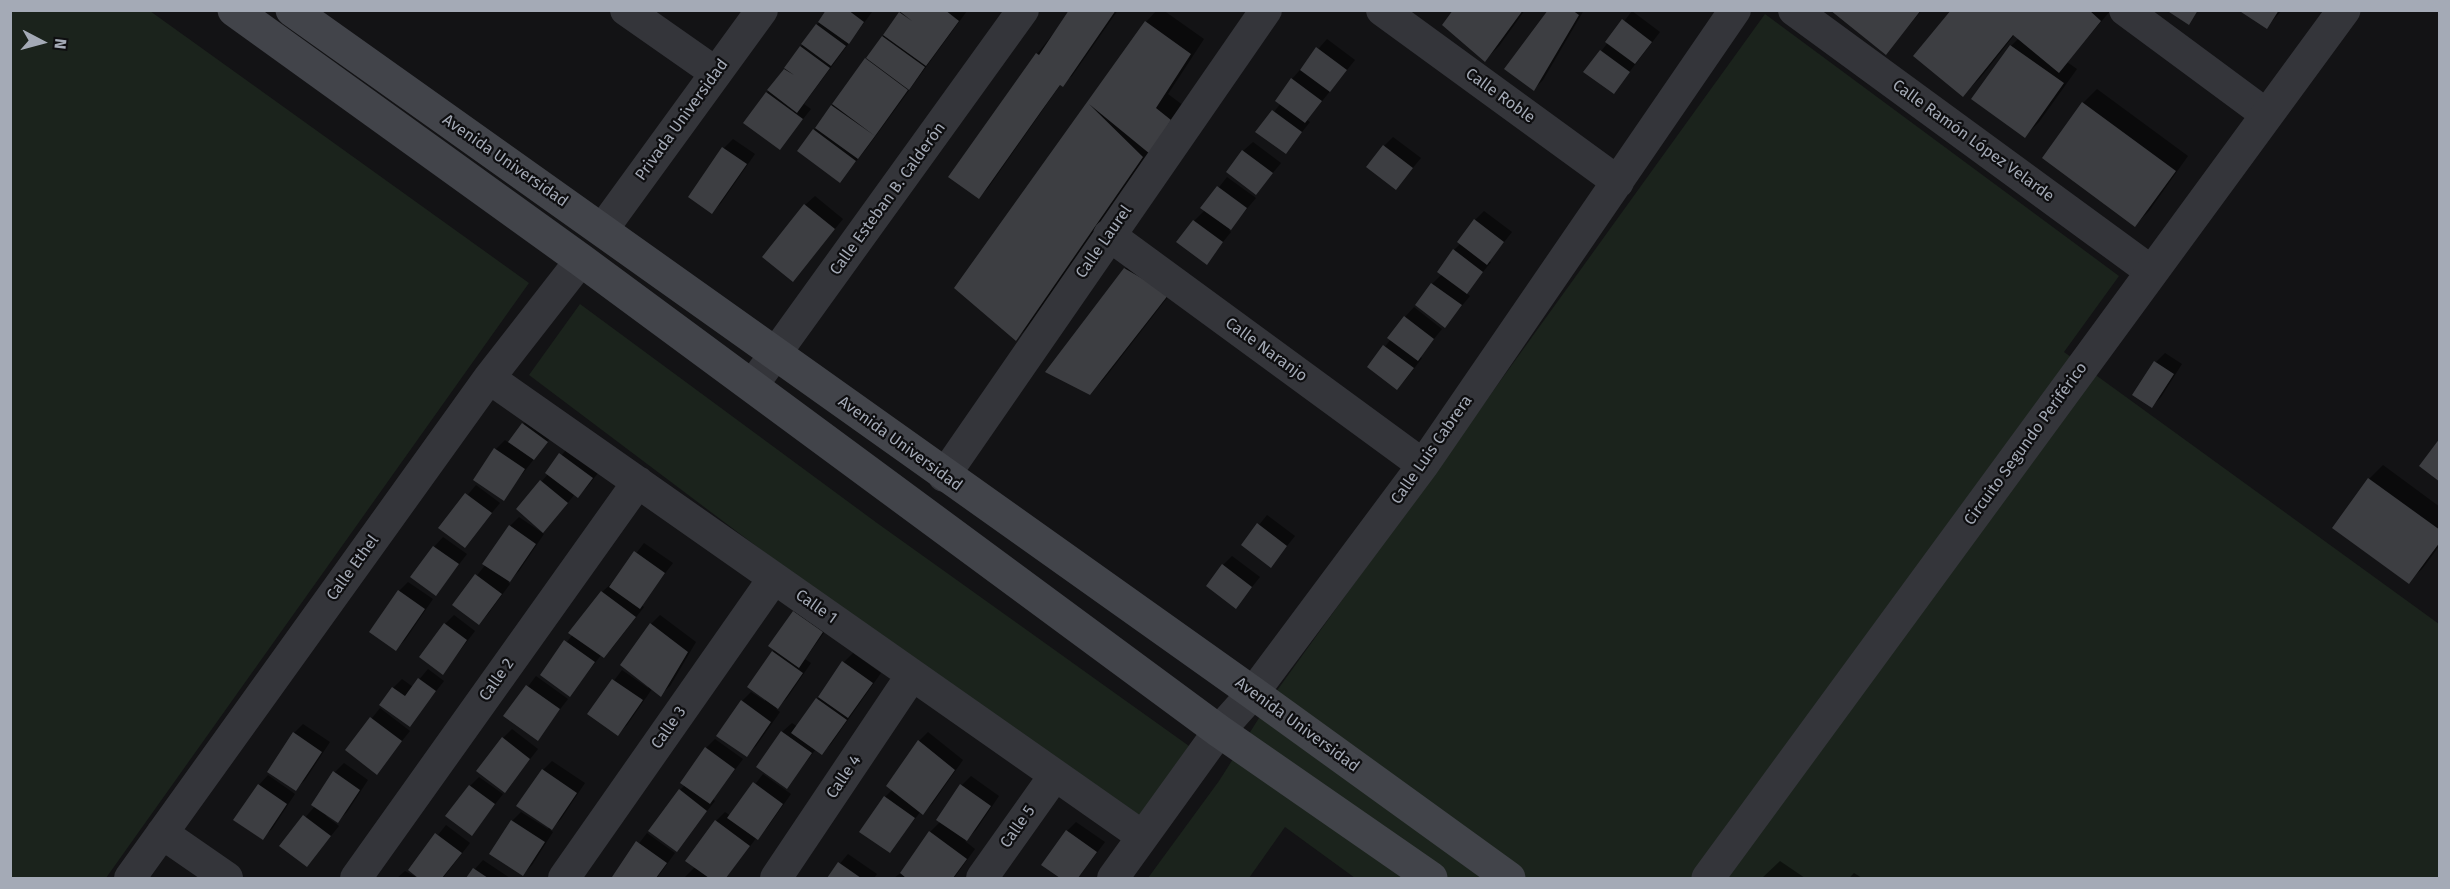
<!DOCTYPE html>
<html>
<head>
<meta charset="utf-8">
<style>
	body { margin:0 }
	#map { position:relative; width:2450px; height:889px; overflow:hidden; background:#131315; font-family:"Fira Sans",sans-serif }
	canvas { display:block }
	.frame { position:absolute; inset:0; border:12px solid #a4aab6; pointer-events:none }
	.north { position:absolute; left:12px; top:12px; width:60px; height:60px; -webkit-text-stroke:4px #0e0e10; paint-order:stroke; rotate:96deg; font-size:16px; font-weight:700; line-height:24px; text-align:center; color:#a4aab6 }
	.north::after { content:''; display:block; margin:auto; width:21px; height:27px; background:#a4aab6; clip-path:polygon(50% 0,100% 100%,50% 72%,0 100%) }
</style>
</head>
<body>
<div id="map">
<canvas width="2450" height="889"></canvas>
<div class="frame"></div>
<div class="north">N</div>
</div>
<script>
const ctx = document.querySelector('canvas').getContext('2d');
ctx.lineJoin = 'round';
function fill(path, color) { ctx.fillStyle = color; ctx.fill(path, 'evenodd'); }
function trace(path, color, width, dash) { ctx.strokeStyle = color; ctx.lineWidth = width; ctx.lineCap = dash ? 'butt' : 'round'; ctx.setLineDash(dash || []); ctx.stroke(path); }
function drawText(font, color, halo, rows, align = 'center') {
  ctx.font = font + ' "Fira Sans",sans-serif'; ctx.lineWidth = 4.5; ctx.setLineDash([]); ctx.textBaseline = 'middle'; ctx.strokeStyle = halo; ctx.fillStyle = color; for (const [text, x, y, turn = 0] of rows) {
    ctx.save(); ctx.translate(x, y); ctx.rotate((+turn || 0) * Math.PI / 180); ctx.textAlign = isNaN(turn) ? turn : align; if (halo) ctx.strokeText(text, 0, 0); ctx.fillText(text, 0, 0); ctx.restore();
  }
}
fill(new Path2D(`
	M 10,11 L 150,11 L 529,283 L 106,878 L 11,878 Z
	M 1765,14 L 2119,276 L 2064,352 L 2439,624 L 2439,878 L 1355,878 L 1285,827 L 1249,878 L 1148,878 L 1219,781 L 1273,696 Z
	M 580,304 L 877,523 L 1189,746 L 1139,820 L 829,601 L 529,375 Z`), '#1b231c');
fill(new Path2D(`
	M 828,10 L 872,12 L 804,104 L 811,109 L 780,148 L 745,123 Z
	M 902,10 L 967,11 L 867,148 L 840,181 L 799,151 Z
	M 1072,10 L 1118,10 L 1072,76 L 1061,84 L 988,188 L 979,197 L 1037,54 Z
	M 1157,10 L 1163,10 L 1204,39 L 1168,94 L 1184,106 L 1034,321 L 1016,339 L 1088,101 L 1146,22 Z
	M 1455,10 L 1525,10 L 1499,46 L 1485,60 Z
	M 1550,10 L 1584,10 L 1543,80 L 1534,89 Z
	M 1832,10 L 1922,10 L 1886,53 Z
	M 1953,10 L 2111,10 L 2067,62 L 2077,69 L 2039,122 L 2025,136 L 2011,46 L 2019,38 L 2015,34 L 1981,77 L 1963,95 Z
	M 2241,10 L 2282,10 L 2267,27 Z
	M 1632,11 L 1660,32 L 1614,92 L 1586,71 Z
	M 1327,39 L 1355,60 L 1307,120 L 1310,122 L 1286,152 L 1258,132 L 1281,103 L 1292,79 Z
	M 2097,89 L 2188,156 L 2149,211 L 2135,225 L 2083,103 Z
	M 1393,137 L 1421,158 L 1396,188 L 1384,146 Z
	M 733,139 L 755,154 L 721,203 L 712,212 L 690,196 L 724,148 Z
	M 1253,142 L 1281,163 L 1256,193 L 1243,151 Z
	M 1227,177 L 1256,198 L 1229,230 L 1231,232 L 1206,263 L 1194,221 L 1205,210 L 1203,208 Z
	M 815,196 L 843,219 L 793,280 L 805,205 Z
	M 1484,211 L 1512,232 L 1489,261 L 1491,262 L 1466,293 L 1470,296 L 1445,326 L 1432,284 L 1442,274 L 1454,250 L 1461,243 L 1475,220 Z
	M 1139,255 L 1181,280 L 1104,379 L 1090,393 L 1125,269 Z
	M 1414,307 L 1442,329 L 1420,356 L 1422,358 L 1406,379 L 1397,388 L 1369,367 L 1391,339 L 1389,338 L 1405,317 Z
	M 2165,353 L 2182,364 L 2161,397 L 2152,406 L 2134,394 L 2156,362 Z
	M 527,420 L 551,437 L 503,499 L 496,449 L 505,440 L 509,443 Z
	M 570,445 L 602,468 L 587,487 L 578,496 L 575,494 L 552,522 L 518,509 L 548,474 L 547,473 Z
	M 2383,465 L 2440,507 L 2440,545 L 2422,569 L 2408,582 L 2369,479 Z
	M 476,485 L 500,503 L 464,546 L 440,528 Z
	M 1267,515 L 1295,536 L 1271,566 L 1243,545 Z
	M 519,517 L 544,534 L 519,571 L 508,582 L 510,584 L 488,614 L 479,623 L 454,605 L 486,564 L 510,526 Z
	M 443,537 L 467,554 L 436,594 L 434,547 Z
	M 644,543 L 673,563 L 641,605 L 644,607 L 613,647 L 604,656 L 602,654 L 570,695 L 542,675 L 573,634 L 570,632 L 602,592 L 612,583 L 613,584 Z
	M 1232,556 L 1260,577 L 1236,607 L 1223,565 Z
	M 408,582 L 433,599 L 405,640 L 396,649 L 399,591 Z
	M 803,603 L 831,623 L 805,659 L 811,663 L 787,698 L 776,709 L 780,712 L 756,746 L 746,756 L 742,701 L 751,692 L 765,701 L 766,699 L 773,652 L 794,612 Z
	M 454,615 L 475,631 L 443,673 L 445,624 Z
	M 660,615 L 696,642 L 670,686 L 660,695 L 652,689 L 627,725 L 618,734 L 589,714 L 622,670 L 648,688 L 649,686 L 651,624 Z
	M 853,653 L 881,673 L 831,744 L 822,753 L 816,749 L 787,787 L 782,732 L 792,723 L 798,727 L 844,662 Z
	M 428,669 L 444,681 L 410,725 L 393,688 L 402,679 L 413,687 Z
	M 536,676 L 568,699 L 537,739 L 506,716 Z
	M 380,708 L 410,731 L 376,773 L 347,750 Z
	M 303,724 L 330,742 L 305,780 L 296,789 L 294,733 Z
	M 512,729 L 538,749 L 505,791 L 503,738 Z
	M 928,732 L 963,760 L 932,804 L 923,813 L 921,811 L 890,851 L 885,797 L 893,789 L 919,741 Z
	M 715,739 L 743,759 L 713,799 L 715,801 L 676,850 L 680,790 L 685,785 L 706,748 Z
	M 552,761 L 585,783 L 561,819 L 550,830 L 553,832 L 532,865 L 523,874 L 512,821 L 521,812 L 548,829 L 549,827 L 543,770 Z
	M 344,763 L 368,780 L 347,812 L 338,821 L 327,814 L 326,816 L 339,826 L 307,865 L 281,846 L 315,806 L 313,805 L 335,772 Z
	M 763,774 L 791,794 L 767,828 L 757,837 L 726,878 L 684,878 L 696,866 L 716,821 L 725,812 L 731,816 Z
	M 268,775 L 295,794 L 272,829 L 262,838 L 235,820 L 259,785 Z
	M 971,776 L 999,796 L 976,830 L 965,841 L 975,849 L 954,878 L 894,878 L 902,872 L 930,832 L 941,821 L 938,819 L 962,785 Z
	M 479,777 L 503,794 L 472,834 L 470,786 Z
	M 1076,822 L 1105,842 L 1078,878 L 1062,878 L 1043,865 L 1067,831 Z
	M 446,825 L 470,843 L 443,878 L 397,878 L 405,871 L 416,877 L 417,876 L 410,870 Z
	M 647,833 L 675,853 L 657,878 L 617,878 L 614,876 Z
	M 848,854 L 877,874 L 874,878 L 828,878 Z
	M 483,860 L 510,878 L 467,878 Z
	M 1780,861 L 1805,878 L 1762,878 Z
	M 1854,873 L 1862,878 L 1849,878 Z`), '#0007');
fill(new Path2D(`
	M 826,10 L 848,10 L 864,22 L 849,44 L 818,22 Z
	M 898,10 L 945,10 L 959,21 L 926,66 L 883,35 L 899,12 L 912,21 Z
	M 1069,10 L 1116,10 L 1063,87 L 1060,85 L 1042,110 L 979,199 L 948,177 L 1036,53 L 1039,55 Z
	M 1453,10 L 1523,10 L 1485,62 L 1442,25 Z
	M 1548,10 L 1572,10 L 1579,15 L 1534,91 L 1504,69 Z
	M 1830,10 L 1921,10 L 1886,55 Z
	M 1951,10 L 2089,10 L 2101,21 L 2059,73 L 2013,35 L 1963,97 L 1913,56 Z
	M 2166,10 L 2198,10 L 2189,25 Z
	M 2238,10 L 2279,10 L 2267,29 Z
	M 1622,19 L 1652,42 L 1635,64 L 1605,42 Z
	M 1145,21 L 1191,54 L 1156,108 L 1171,120 L 1150,154 L 1089,104 L 1143,157 L 1016,341 L 954,288 Z
	M 816,24 L 846,46 L 831,66 L 801,44 Z
	M 882,36 L 925,67 L 909,90 L 866,58 Z
	M 2010,45 L 2064,83 L 2025,138 L 1971,99 Z
	M 800,46 L 830,68 L 797,113 L 767,90 L 784,69 L 794,75 L 784,68 Z
	M 1316,47 L 1347,70 L 1330,92 L 1300,70 Z
	M 1600,50 L 1630,72 L 1614,94 L 1583,72 Z
	M 865,58 L 908,90 L 875,136 L 832,104 Z
	M 1291,78 L 1322,101 L 1305,123 L 1275,101 Z
	M 766,92 L 803,119 L 780,150 L 743,123 Z
	M 2082,102 L 2176,171 L 2135,227 L 2042,158 Z
	M 831,105 L 875,136 L 858,159 L 815,128 Z
	M 1272,110 L 1302,132 L 1286,154 L 1255,132 Z
	M 813,129 L 856,161 L 840,183 L 797,151 Z
	M 1383,145 L 1413,168 L 1396,190 L 1366,167 Z
	M 722,147 L 747,164 L 712,214 L 688,197 Z
	M 1242,150 L 1273,173 L 1256,195 L 1226,172 Z
	M 1217,186 L 1247,208 L 1231,230 L 1200,208 Z
	M 804,204 L 835,229 L 793,282 L 762,257 Z
	M 1474,219 L 1504,242 L 1487,265 L 1457,242 Z
	M 1193,220 L 1223,242 L 1207,265 L 1176,242 Z
	M 1453,249 L 1483,272 L 1467,294 L 1437,272 Z
	M 1124,268 L 1169,294 L 1090,395 L 1045,372 Z
	M 1431,283 L 1462,305 L 1445,328 L 1415,305 Z
	M 1404,316 L 1434,339 L 1418,361 L 1387,338 Z
	M 1383,345 L 1414,368 L 1397,390 L 1367,367 Z
	M 2154,361 L 2174,374 L 2152,408 L 2132,395 Z
	M 522,423 L 548,442 L 534,460 L 508,442 Z
	M 2440,438 L 2440,482 L 2419,466 Z
	M 494,448 L 525,469 L 504,501 L 473,480 Z
	M 559,453 L 593,478 L 578,498 L 545,473 Z
	M 2368,478 L 2440,530 L 2440,542 L 2409,584 L 2332,528 Z
	M 540,480 L 568,503 L 543,533 L 516,509 Z
	M 465,493 L 492,513 L 465,548 L 438,528 Z
	M 1257,523 L 1287,546 L 1271,568 L 1241,545 Z
	M 509,525 L 536,544 L 510,582 L 482,564 Z
	M 433,546 L 459,564 L 436,596 L 410,577 Z
	M 634,551 L 665,573 L 640,609 L 609,587 Z
	M 1222,564 L 1252,587 L 1236,609 L 1206,586 Z
	M 475,574 L 502,594 L 479,625 L 452,605 Z
	M 398,590 L 425,609 L 396,651 L 369,632 Z
	M 601,591 L 636,617 L 604,658 L 568,633 Z
	M 793,611 L 823,632 L 799,668 L 768,646 Z
	M 444,623 L 467,640 L 443,675 L 419,657 Z
	M 650,623 L 688,652 L 661,697 L 620,665 Z
	M 564,640 L 595,662 L 570,697 L 540,675 Z
	M 772,651 L 803,673 L 778,709 L 747,687 Z
	M 842,661 L 873,683 L 848,718 L 818,697 Z
	M 418,678 L 436,691 L 410,727 L 379,705 L 392,687 L 405,696 Z
	M 612,679 L 643,700 L 618,736 L 587,714 Z
	M 526,685 L 560,709 L 538,741 L 503,716 Z
	M 816,698 L 847,720 L 822,755 L 791,733 Z
	M 741,700 L 771,722 L 747,757 L 716,736 Z
	M 370,717 L 402,741 L 377,775 L 345,750 Z
	M 781,731 L 812,753 L 787,789 L 756,767 Z
	M 293,732 L 322,752 L 296,791 L 267,772 Z
	M 502,737 L 530,759 L 505,793 L 476,771 Z
	M 918,740 L 955,770 L 923,815 L 886,786 Z
	M 705,747 L 735,769 L 710,804 L 680,783 Z
	M 542,769 L 577,793 L 552,830 L 516,806 Z
	M 333,771 L 360,790 L 338,823 L 311,805 Z
	M 753,782 L 783,804 L 758,840 L 727,818 Z
	M 258,784 L 287,804 L 263,840 L 233,820 Z
	M 960,784 L 991,806 L 967,841 L 936,820 Z
	M 469,785 L 495,804 L 472,836 L 445,816 Z
	M 679,789 L 707,811 L 677,852 L 648,831 Z
	M 884,796 L 915,818 L 890,853 L 859,832 Z
	M 303,815 L 331,836 L 307,867 L 279,846 Z
	M 511,820 L 545,842 L 523,876 L 489,854 Z
	M 715,820 L 750,846 L 726,878 L 709,878 L 685,861 Z
	M 1066,830 L 1097,852 L 1078,878 L 1060,878 L 1041,865 Z
	M 929,831 L 967,859 L 953,878 L 906,878 L 900,873 Z
	M 435,833 L 462,853 L 442,878 L 418,878 L 408,870 Z
	M 636,841 L 667,863 L 656,878 L 614,878 L 612,877 Z
	M 838,862 L 861,878 L 827,878 Z
	M 473,868 L 488,878 L 466,878 Z`), '#3d3e42');
trace(new Path2D(`
	M 626,10 L 716,73
	M 1382,10 L 1618,182
	M 1794,10 L 2152,272
	M 2125,10 L 2267,115
	M 602,230 L 762,10
	M 1109,235 L 1423,465
	M 489,378 L 1142,836
	M 752,386 L 1023,10
	M 944,476 L 1266,10
	M 162,833 L 227,878
	M 130,878 L 489,378 L 581,260
	M 356,878 L 638,482
	M 564,878 L 774,578
	M 776,878 L 912,675
	M 982,878 L 1055,775
	M 1113,878 L 1219,731 L 1253,693 L 1423,465 L 1735,10`), '#34353a', 32);
trace(new Path2D(`
	M 1708,878 L 2344,10`), '#34353a', 33);
trace(new Path2D(`
	M 234,10 L 581,260 L 1219,731 L 1431,878
	M 292,10 L 1253,693 L 1509,878`), '#42444a', 33);
drawText('16px', '#a4aab6', '#0e0e10', [
	["Calle Roble",1500,96,36],
	["Privada Universidad",682,120,-54],
	["Calle Ramón López Velarde",1973,141,36],
	["Avenida Universidad",505,161,35],
	["Calle Esteban B. Calderón",888,199,-54],
	["Calle Laurel",1104,242,-55],
	["Calle Naranjo",1266,350,36],
	["Avenida Universidad",900,444,36],
	["Circuito Segundo Periférico",2026,444,-54],
	["Calle Luis Cabrera",1432,450,-55],
	["Calle Ethel",353,568,-54],
	["Calle 1",816,607,35],
	["Calle 2",497,680,-55],
	["Avenida Universidad",1297,725,36],
	["Calle 3",669,728,-55],
	["Calle 4",844,777,-56],
	["Calle 5",1018,827,-55]
]);
</script>
</body>
</html>
